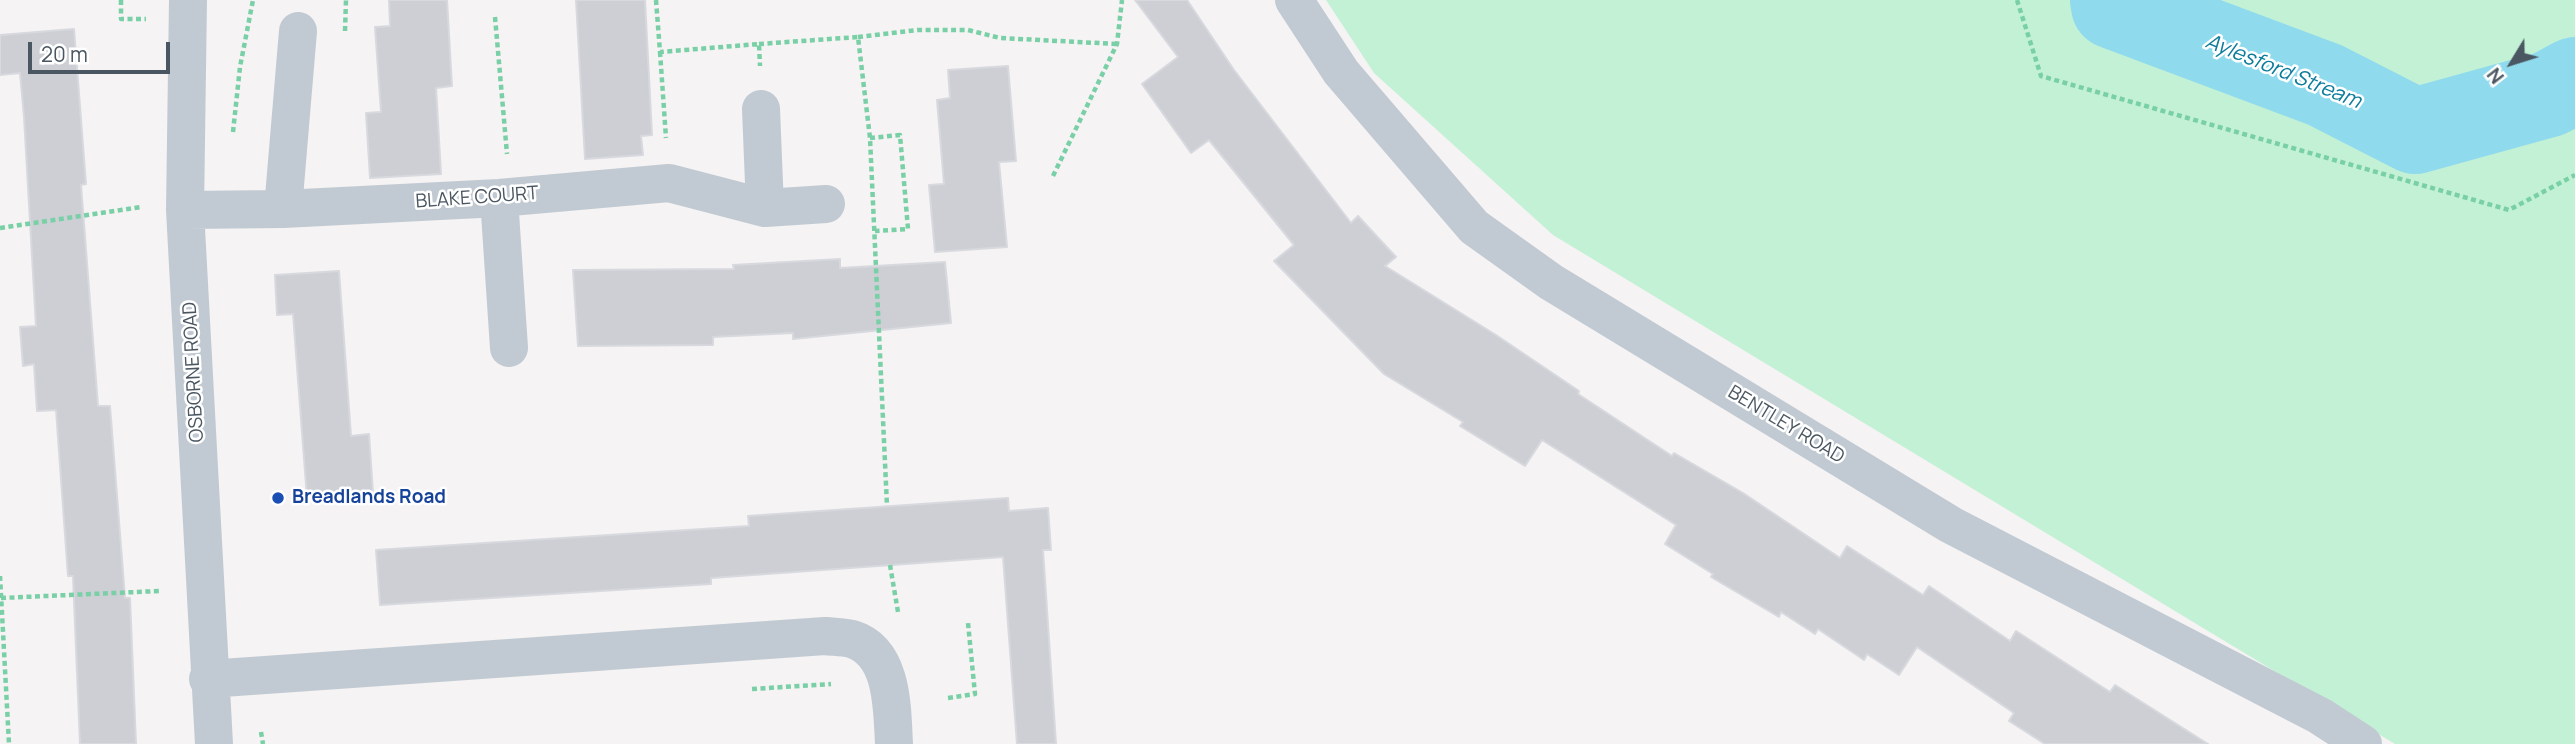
<!DOCTYPE html>
<html>
<head>
<meta charset="utf-8">
<style>
	body { margin:0 }
	#map { position:relative; width:2575px; height:744px; overflow:hidden; background:#f5f3f3; font-family:Manrope,sans-serif }
	canvas { display:block }
	.north { position:absolute; left:2477px; top:28px; width:70px; height:70px; -webkit-text-stroke:5px #fff; paint-order:stroke; rotate:232deg; font-size:19px; font-weight:700; line-height:28px; text-align:center; color:#4a5661 }
	.north::after { content:''; display:block; margin:auto; width:24px; height:32px; background:#4a5661; clip-path:polygon(50% 0,100% 100%,50% 72%,0 100%) }
	.scale { position:absolute; left:28px; top:42px; width:142px; height:32px; box-sizing:border-box; border:4px solid #4a5661; border-top:0; padding-left:9px; font-size:21px; line-height:24px; white-space:nowrap; color:#4a5661; -webkit-text-stroke:5px #fff; paint-order:stroke }
</style>
</head>
<body>
<div id="map">
<canvas width="2575" height="744"></canvas>
<div class="north">N</div>
<div class="scale">20 m</div>
</div>
<script>
const ctx = document.querySelector('canvas').getContext('2d');
ctx.lineJoin = 'round';
function fill(path, color) { ctx.fillStyle = color; ctx.fill(path, 'evenodd'); }
function trace(path, color, width, dash) { ctx.strokeStyle = color; ctx.lineWidth = width; ctx.lineCap = dash ? 'butt' : 'round'; ctx.setLineDash(dash || []); ctx.stroke(path); }
function drawText(font, color, halo, rows, align = 'center') {
  ctx.font = font + ' Manrope,sans-serif'; ctx.lineWidth = 5; ctx.setLineDash([]); ctx.textBaseline = 'middle'; ctx.strokeStyle = halo; ctx.fillStyle = color; for (const [text, x, y, turn = 0] of rows) {
    ctx.save(); ctx.translate(x, y); ctx.rotate((+turn || 0) * Math.PI / 180); ctx.textAlign = isNaN(turn) ? turn : align; if (halo) ctx.strokeText(text, 0, 0); ctx.fillText(text, 0, 0); ctx.restore();
  }
}
fill(new Path2D(`
	M 1326,0 L 2575,0 L 2575,744 L 2395,744 L 1553,235 L 1374,73 Z`), '#c3f1d5');
trace(new Path2D(`
	M 2113,0 L 2114,6 L 2325,85 L 2415,131 L 2549,94 L 2575,80`), '#90daee', 86);
const building = new Path2D(`
	M 389,0 L 447,0 L 452,86 L 436,88 L 441,174 L 370,178 L 366,113 L 381,112 L 375,27 L 390,26 Z
	M 576,0 L 645,0 L 652,135 L 641,136 L 643,155 L 585,159 Z
	M 1135,0 L 1187,0 L 1234,70 L 1351,223 L 1358,216 L 1396,257 L 1385,266 L 1496,335 L 1579,391 L 1578,394 L 1672,456 L 1674,453 L 1743,493 L 1840,558 L 1847,546 L 1923,595 L 1929,586 L 2010,641 L 2016,631 L 2110,692 L 2115,685 L 2208,744 L 2045,744 L 2009,721 L 2014,713 L 1917,647 L 1899,675 L 1867,654 L 1864,660 L 1818,629 L 1815,634 L 1781,612 L 1779,617 L 1711,577 L 1713,574 L 1665,544 L 1676,525 L 1542,440 L 1525,466 L 1460,426 L 1463,422 L 1384,374 L 1274,261 L 1294,245 L 1209,140 L 1191,153 L 1142,84 L 1178,57 Z
	M 74,29 L 86,184 L 81,185 L 98,406 L 110,406 L 125,598 L 130,598 L 136,744 L 80,744 L 73,576 L 68,576 L 56,410 L 37,411 L 34,364 L 23,366 L 20,327 L 36,326 L 24,117 L 20,73 L 0,75 L 0,35 Z
	M 1008,66 L 1016,161 L 999,162 L 1007,247 L 935,252 L 929,185 L 944,184 L 937,100 L 950,98 L 948,70 Z
	M 840,259 L 840,268 L 945,262 L 951,323 L 793,339 L 793,333 L 713,337 L 713,345 L 578,346 L 573,270 L 734,269 L 733,265 Z
	M 339,271 L 351,436 L 369,434 L 373,493 L 307,498 L 293,314 L 277,315 L 275,275 Z
	M 1008,498 L 1009,511 L 1048,508 L 1051,550 L 1043,550 L 1056,744 L 1017,744 L 1003,557 L 711,578 L 711,584 L 380,605 L 376,550 L 749,526 L 748,516 Z`);
fill(building, '#cdcfd5');
trace(building, '#d7d9de', 2);
trace(new Path2D(`
	M 121,0 L 121,19 L 146,19
	M 656,0 L 660,52 L 759,44 L 760,66
	M 2017,0 L 2041,76 L 2509,210 L 2575,175
	M 495,17 L 507,154
	M 345,31 L 346,0
	M 858,37 L 918,30 L 968,30 L 1000,38 L 1117,44
	M 759,44 L 858,37 L 870,138 L 887,506
	M 660,52 L 666,138
	M 233,132 L 240,67 L 253,0
	M 870,138 L 900,135 L 908,229 L 875,231
	M 1053,176 L 1117,44 L 1122,0
	M 0,228 L 141,207
	M 890,565 L 898,612
	M 0,576 L 9,744
	M 1,598 L 159,591
	M 752,689 L 831,684
	M 948,698 L 975,694 L 968,623
	M 261,732 L 263,744`), '#7ad0a6', 4.5, [5, 3.5]);
trace(new Path2D(`
	M 188,0 L 185,210 L 214,744
	M 1294,0 L 1341,72 L 1474,227 L 1551,282 L 1951,525 L 2320,716 L 2363,744
	M 761,109 L 765,208
	M 499,198 L 509,348
	M 283,209 L 298,31
	M 185,210 L 283,209 L 499,198 L 669,183 L 765,208 L 826,204
	M 208,679 L 825,636 C 834,637 844,637 852,639 C 894,652 892,710 894,744`), '#c1cad2', 38);
for (const [x, y, r, color] of [
	[278,498,7,"#1a4fb4"]
]) { const dot = new Path2D(); dot.arc(x, y, r, 0, 2 * Math.PI); ctx.fillStyle = color; ctx.fill(dot); trace(dot, '#fff', 2.5); }
drawText('19px', '#4a5661', '#fff', [
	["BLAKE COURT",477,198,-4],
	["OSBORNE ROAD",194,372,-93],
	["BENTLEY ROAD",1786,425,31]
]);
drawText('bold 19px', '#164399', '#fff', [
	["Breadlands Road",292,498]
], 'left');
drawText('italic 21px', '#0c7c9b', '#fff', [
	["Aylesford Stream",2283,72,22]
]);
</script>
</body>
</html>
